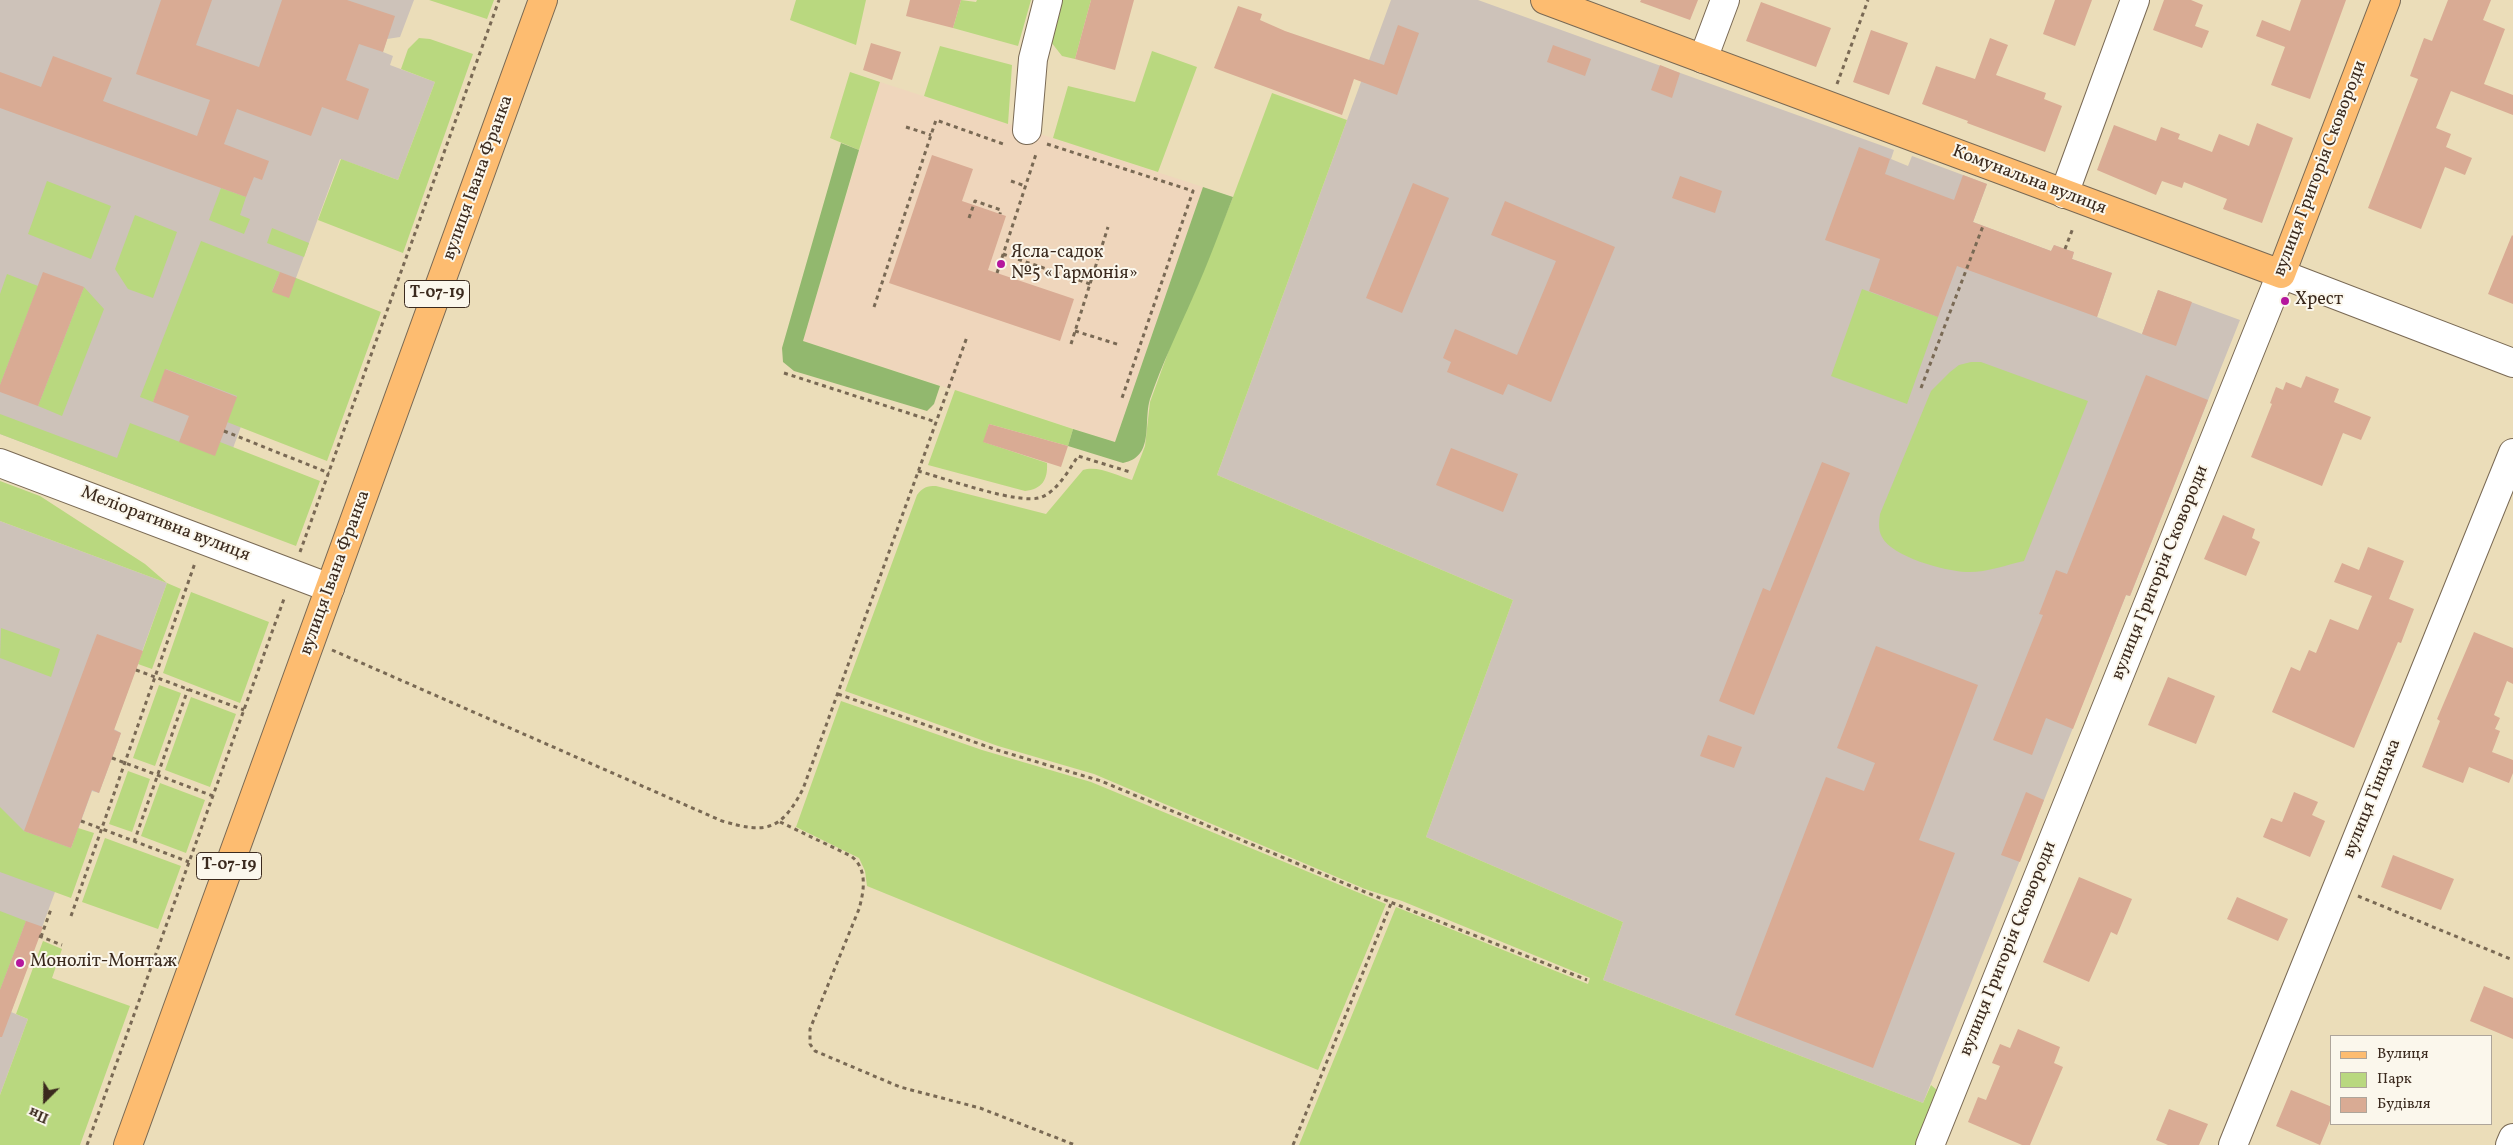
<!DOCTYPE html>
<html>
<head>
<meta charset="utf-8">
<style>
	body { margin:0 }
	#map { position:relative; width:2513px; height:1145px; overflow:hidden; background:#ebddb9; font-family:Vollkorn,serif }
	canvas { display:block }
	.legend { position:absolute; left:2330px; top:1035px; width:162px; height:90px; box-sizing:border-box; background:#fbf7ec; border:1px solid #aea59a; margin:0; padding:6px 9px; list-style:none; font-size:15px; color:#3b2a1e }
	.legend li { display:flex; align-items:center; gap:10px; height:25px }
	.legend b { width:25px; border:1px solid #aea59a }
	.north { position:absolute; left:20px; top:1075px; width:50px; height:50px; -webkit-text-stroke:4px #fbf7ec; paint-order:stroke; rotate:203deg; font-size:14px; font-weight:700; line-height:20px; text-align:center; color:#3b2a1e }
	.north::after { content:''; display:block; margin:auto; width:18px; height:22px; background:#3b2a1e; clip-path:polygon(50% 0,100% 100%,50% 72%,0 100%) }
</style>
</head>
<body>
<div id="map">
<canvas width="2513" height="1145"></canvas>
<ul class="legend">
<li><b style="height:6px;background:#fdbc70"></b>Вулиця</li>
<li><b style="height:14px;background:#b9d87f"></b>Парк</li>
<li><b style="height:14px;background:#d9ab94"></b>Будівля</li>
</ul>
<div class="north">Пн</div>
</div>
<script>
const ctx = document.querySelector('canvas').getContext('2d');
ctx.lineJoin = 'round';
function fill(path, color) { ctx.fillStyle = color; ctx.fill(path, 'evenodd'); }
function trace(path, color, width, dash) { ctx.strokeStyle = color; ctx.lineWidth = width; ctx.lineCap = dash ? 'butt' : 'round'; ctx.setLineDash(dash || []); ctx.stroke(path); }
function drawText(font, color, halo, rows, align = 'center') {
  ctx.font = font + ' Vollkorn,serif'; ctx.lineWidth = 4; ctx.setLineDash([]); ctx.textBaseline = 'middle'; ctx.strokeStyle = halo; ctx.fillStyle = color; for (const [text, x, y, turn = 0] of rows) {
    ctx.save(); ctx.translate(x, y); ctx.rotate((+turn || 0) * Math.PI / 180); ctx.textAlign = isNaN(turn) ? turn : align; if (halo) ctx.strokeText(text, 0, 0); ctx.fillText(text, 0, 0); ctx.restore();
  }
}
fill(new Path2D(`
	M 880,82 L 1203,187 L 1115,442 L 803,341 Z`), '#efd6bc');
fill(new Path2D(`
	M 0,0 L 414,0 L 400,37 L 387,39 L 383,52 L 393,56 L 390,65 L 435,82 L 398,180 L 340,159 L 209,513 L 0,434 Z
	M 1391,0 L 1478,0 L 1894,150 L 1891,159 L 1908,166 L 1912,156 L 1987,184 L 1973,222 L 2051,251 L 2054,245 L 2065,249 L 2074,252 L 2072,259 L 2112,273 L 2097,317 L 2142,334 L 2158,290 L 2240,320 L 2130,596 L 2126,595 L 1923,1103 L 1603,980 L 1623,922 L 1426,837 L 1513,600 L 1217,475 Z
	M 0,521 L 167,583 L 114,729 L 121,733 L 112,758 L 99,793 L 92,791 L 11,1012 L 28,1019 L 0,1095 Z`), '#cdc2b9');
fill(new Path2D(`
	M 429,0 L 494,0 L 487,19 Z
	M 796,0 L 866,0 L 856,45 L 790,20 Z
	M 961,0 L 976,2 L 977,0 L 1031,0 L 1018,46 L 953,28 Z
	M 1062,0 L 1091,0 L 1075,59 L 1062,56 L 1051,42 Z
	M 419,38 L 430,39 L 473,54 L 403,253 L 318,220 L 341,159 L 398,180 L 435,82 L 401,69 L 408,49 Z
	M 940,46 L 1012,65 L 1008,124 L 924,96 Z
	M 1152,51 L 1197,67 L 1158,172 L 1053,138 L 1068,86 L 1135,102 Z
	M 850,72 L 880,82 L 859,150 L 830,138 Z
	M 1272,93 L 1347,120 L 1217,475 L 1513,600 L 1426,837 L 1623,922 L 1603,980 L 1923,1103 L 1931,1085 L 1938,1091 L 1918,1145 L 1299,1145 L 1396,907 L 1588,984 L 1590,978 L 1402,901 L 1365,889 L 1094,774 L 998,746 L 845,691 L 917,495 C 923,487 927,486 936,486 L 1046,514 L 1083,470 C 1098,465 1118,476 1132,480 L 1145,446 L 1150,402 L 1177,328 L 1193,296 L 1233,197 Z
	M 47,181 L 111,206 L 91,259 L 28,234 Z
	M 221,188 L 246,197 L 240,215 L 250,219 L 244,234 L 209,220 Z
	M 135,215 L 177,232 L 153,298 L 128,289 L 115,269 Z
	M 272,228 L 309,243 L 304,257 L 267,243 Z
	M 201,241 L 280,272 L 272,291 L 296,278 L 381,312 L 327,461 L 227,422 L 237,396 L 166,369 L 153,402 L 140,397 Z
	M 7,274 L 38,286 L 0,385 L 0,294 Z
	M 84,287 L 104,309 L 62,416 L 38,406 Z
	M 1862,289 L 1938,317 L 1907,404 L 1831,376 Z
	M 1971,362 L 1981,362 L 2088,401 L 2024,561 C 2006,565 1985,573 1966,572 C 1945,571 1892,557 1882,537 C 1878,530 1879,522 1880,514 L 1931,391 L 1950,372 L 1959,365 Z
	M 955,390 L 1073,429 L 1068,446 L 989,424 L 984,442 L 1047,463 C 1048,480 1042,489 1025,491 L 928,465 Z
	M 0,414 L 117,458 L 130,423 L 214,455 L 220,442 L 320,481 L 296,546 L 0,434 Z
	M 0,481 L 40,496 L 145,564 L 167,583 L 181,589 L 152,669 L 138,664 L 167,583 L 0,521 Z
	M 191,592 L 269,622 L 240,703 L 163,673 Z
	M 1,628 L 60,649 L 51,677 L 0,658 Z
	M 159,685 L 181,693 L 155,766 L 133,758 Z
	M 191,697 L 236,714 L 210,787 L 165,770 Z
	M 841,701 L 982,750 L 1091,782 L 1386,904 L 1318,1070 L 867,886 L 865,871 L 859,858 L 796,827 Z
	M 128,771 L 150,779 L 132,832 L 109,824 Z
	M 160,783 L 205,800 L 186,853 L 141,836 Z
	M 0,807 L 24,831 L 71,848 L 78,828 L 94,833 L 71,898 L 0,872 Z
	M 105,838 L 181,866 L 158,929 L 82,902 Z
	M 0,911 L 26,921 L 0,990 Z
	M 43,941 L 62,949 L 52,978 L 130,1006 L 80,1145 L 0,1145 L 0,1095 L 28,1019 L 16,1014 Z`), '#b9d87f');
fill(new Path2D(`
	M 841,143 L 859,150 L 803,341 L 940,386 L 934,404 L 927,411 L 794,371 L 783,362 L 782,348 Z
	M 1203,187 L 1233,197 C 1220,230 1208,264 1193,297 C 1178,331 1162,364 1150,399 C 1143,422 1155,457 1123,463 L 1068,446 L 1073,429 L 1115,442 Z`), '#92b86e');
fill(new Path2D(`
	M 161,0 L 212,0 L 196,45 L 259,67 L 282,0 L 347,0 L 395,16 L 383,52 L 359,44 L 346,80 L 369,89 L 358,120 L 322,107 L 311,136 L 237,109 L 224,144 L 269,161 L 262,180 L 254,177 L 246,197 L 0,108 L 0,72 L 41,87 L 53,56 L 112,78 L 103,101 L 197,136 L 210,100 L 136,74 Z
	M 910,0 L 961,0 L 953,28 L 906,16 Z
	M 1091,0 L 1134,0 L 1115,70 L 1075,59 Z
	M 1641,0 L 1698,0 L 1690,20 L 1640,2 Z
	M 2055,0 L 2092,0 L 2075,46 L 2043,34 Z
	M 2164,0 L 2191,0 L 2203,5 L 2195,26 L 2209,31 L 2202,48 L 2153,30 Z
	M 2301,0 L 2346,0 L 2310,99 L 2271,85 L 2285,47 L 2256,36 L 2262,20 L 2290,31 Z
	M 2448,0 L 2491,0 L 2483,20 L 2505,29 L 2484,84 L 2513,95 L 2513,115 L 2451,91 L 2436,128 L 2451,134 L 2446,147 L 2472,158 L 2465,175 L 2445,167 L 2421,229 L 2368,208 L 2418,79 L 2410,76 L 2424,38 L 2432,41 Z
	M 1761,2 L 1831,28 L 1816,67 L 1746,41 Z
	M 1238,6 L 1262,14 L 1260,20 L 1285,31 L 1384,65 L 1398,25 L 1419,33 L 1397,95 L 1354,79 L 1342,115 L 1214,68 Z
	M 1871,30 L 1908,43 L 1889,95 L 1853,82 Z
	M 1990,38 L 2008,45 L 1996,75 L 2046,93 L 2044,99 L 2062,106 L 2045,152 L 1967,123 L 1968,121 L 1922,104 L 1936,66 L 1975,79 Z
	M 871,43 L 901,52 L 892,80 L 863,70 Z
	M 1553,45 L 1591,59 L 1585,76 L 1547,62 Z
	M 1660,65 L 1680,73 L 1672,98 L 1651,90 Z
	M 2257,123 L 2293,138 L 2262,223 L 2223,209 L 2227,199 L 2184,182 L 2182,188 L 2162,181 L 2156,195 L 2097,170 L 2114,125 L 2156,141 L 2161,127 L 2180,134 L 2178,139 L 2212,152 L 2219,134 L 2249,146 Z
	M 1859,147 L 1890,159 L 1885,174 L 1954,200 L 1963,175 L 1987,184 L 1973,222 L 2051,251 L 2054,245 L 2065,249 L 2074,252 L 2072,259 L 2112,273 L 2097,317 L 1957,266 L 1938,317 L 1869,291 L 1880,259 L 1825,240 Z
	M 932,155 L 973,169 L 962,201 L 1006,216 L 988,270 L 1074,299 L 1060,341 L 889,283 Z
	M 1680,176 L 1722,191 L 1715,213 L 1672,198 Z
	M 1413,183 L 1449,198 L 1402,313 L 1366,298 Z
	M 1505,201 L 1615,247 L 1551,402 L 1508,384 L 1503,395 L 1447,372 L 1451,362 L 1443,358 L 1455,329 L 1517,355 L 1556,261 L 1491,235 Z
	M 2512,235 L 2513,236 L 2513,304 L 2488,294 Z
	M 43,272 L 84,287 L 38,406 L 0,392 L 0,385 Z
	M 280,272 L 296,278 L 289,298 L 272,292 Z
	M 2158,290 L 2192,302 L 2176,346 L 2142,334 Z
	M 165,369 L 237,397 L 215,456 L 179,442 L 189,416 L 153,402 Z
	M 2146,375 L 2208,400 L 2130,596 L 2126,595 L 2073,729 L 2046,718 L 2032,755 L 1993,740 L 2043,615 L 2039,614 L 2056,570 L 2067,574 Z
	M 2306,376 L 2339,389 L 2334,402 L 2371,417 L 2361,440 L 2343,433 L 2322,486 L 2251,457 L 2272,404 L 2270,403 L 2276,387 L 2283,390 L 2286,382 L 2301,388 Z
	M 989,424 L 1068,446 L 1061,467 L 983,442 Z
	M 1451,448 L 1518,474 L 1503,512 L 1436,485 Z
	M 1822,462 L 1850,473 L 1754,715 L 1719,701 L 1763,588 L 1770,591 Z
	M 2223,515 L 2255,529 L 2252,538 L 2260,542 L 2246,576 L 2204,559 Z
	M 2368,547 L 2404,561 L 2389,599 L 2414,609 L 2401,643 L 2398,642 L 2354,748 L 2272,712 L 2291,667 L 2300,671 L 2309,650 L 2316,653 L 2330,619 L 2358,630 L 2372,596 L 2334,582 L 2342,563 L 2359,570 Z
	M 2474,632 L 2513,648 L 2513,684 L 2507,681 L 2494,715 L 2500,718 L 2495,729 L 2500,731 L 2492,752 L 2513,760 L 2513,773 L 2509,783 L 2469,767 L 2463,783 L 2422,767 L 2440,721 L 2437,719 Z
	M 97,634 L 143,651 L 114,730 L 121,733 L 112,758 L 99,793 L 92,790 L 71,848 L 24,831 Z
	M 1876,646 L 1978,685 L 1919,840 L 1955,853 L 1873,1068 L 1735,1015 L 1826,777 L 1864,791 L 1875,763 L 1837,748 Z
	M 2168,677 L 2215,696 L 2196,744 L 2148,725 Z
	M 1708,735 L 1742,747 L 1734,768 L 1700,756 Z
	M 2026,792 L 2044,800 L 2020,862 L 2001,855 Z
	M 2294,792 L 2318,802 L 2312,815 L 2325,821 L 2310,857 L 2263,837 L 2271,818 L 2282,822 Z
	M 2393,855 L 2454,879 L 2441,910 L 2381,887 Z
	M 2079,877 L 2132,899 L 2117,935 L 2111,932 L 2089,982 L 2043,962 Z
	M 2237,897 L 2288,919 L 2278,941 L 2227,919 Z
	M 26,921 L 43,927 L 2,1037 L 0,1037 L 0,990 Z
	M 2484,986 L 2513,998 L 2513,1039 L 2470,1021 Z
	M 2018,1029 L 2060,1047 L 2054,1063 L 2063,1067 L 2030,1145 L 2022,1145 L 1968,1122 L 1978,1097 L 1986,1100 L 2000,1066 L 1992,1063 L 2000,1044 L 2010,1048 Z
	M 2291,1090 L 2332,1107 L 2332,1116 L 2320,1145 L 2276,1126 Z
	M 2169,1109 L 2208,1124 L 2199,1145 L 2168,1145 L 2156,1140 Z`), '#d9ab94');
const minor = new Path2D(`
	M 1703,59 L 1725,0
	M 1027,130 L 1033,59 L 1048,0
	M 2064,194 L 2135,0
	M 0,463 L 330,588
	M 1930,1145 L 2281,274 L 2513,363
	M 2233,1145 L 2513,453
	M 2510,1145 L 2513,1138`);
const major = new Path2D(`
	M 1545,0 L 2281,274 L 2386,0
	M 128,1145 L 543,0`);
trace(minor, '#796954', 30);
trace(major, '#796954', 30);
trace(new Path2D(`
	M 1837,84 L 1868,0
	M 906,127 L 931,135
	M 1047,144 L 1193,191 L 1122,398
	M 1011,181 L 1025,186
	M 969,218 L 975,201 L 1001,210 L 1000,214
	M 2065,249 L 2073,228
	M 1003,254 L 1090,284
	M 997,273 L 1036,154
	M 874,307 L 936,120 L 1006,145
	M 1075,331 L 1120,345
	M 1071,344 L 1108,227
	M 784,373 L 936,422
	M 1921,388 L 1983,226
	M 224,431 L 329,473
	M 918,471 C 944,478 1021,506 1042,497 C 1058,490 1069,470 1078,456 L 1130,472
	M 300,552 L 499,0
	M 332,650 L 722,821 C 766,834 781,831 803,789 L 967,337
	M 136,670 L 244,710
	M 838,694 L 997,750 L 1101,781 L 1365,892 L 1587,980
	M 112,758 L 213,796
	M 81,821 L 189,862
	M 780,822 L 851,856 C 868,869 864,891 859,909 L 810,1029 L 810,1044 L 815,1051 L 900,1087 L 980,1108 L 1075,1145
	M 134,842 L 188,689
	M 2358,896 L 2513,960
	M 71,916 L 195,563
	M 39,936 L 62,945
	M 41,937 L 51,909
	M 87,1145 L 285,596
	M 1293,1145 L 1392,901`), '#796954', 3, [4, 4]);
trace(minor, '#fff', 28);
trace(major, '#fdbc70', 28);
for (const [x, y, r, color] of [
	[1001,264,5,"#b5179e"],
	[2285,301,5,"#b5179e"],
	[20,963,5,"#b5179e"]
]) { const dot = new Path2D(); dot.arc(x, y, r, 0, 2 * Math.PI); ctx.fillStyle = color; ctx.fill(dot); trace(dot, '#fbf7ec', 2); }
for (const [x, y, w] of [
	[437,294,65],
	[229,866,65]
]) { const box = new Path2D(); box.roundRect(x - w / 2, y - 13.5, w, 27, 4); ctx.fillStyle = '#fbf7ec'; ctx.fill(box); trace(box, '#3b2a1e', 1); }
drawText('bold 16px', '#3b2a1e', null, [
	["Т-07-19",437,294],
	["Т-07-19",229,866]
]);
drawText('18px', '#3b2a1e', '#fbf7ec', [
	["вулиця Григорія Сковороди",2321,169,-69],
	["вулиця Івана Франка",479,178,-70],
	["Комунальна вулиця",2029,181,21],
	["Меліоративна вулиця",165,525,21],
	["вулиця Івана Франка",336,573,-70],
	["вулиця Григорія Сковороди",2161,573,-68],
	["вулиця Гінцака",2373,799,-68],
	["вулиця Григорія Сковороди",2009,949,-68]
]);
drawText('18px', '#3b2a1e', '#fbf7ec', [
	["Ясла-садок",1011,254],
	["№5 «Гармонія»",1011,275],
	["Хрест",2295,301],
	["Моноліт-Монтаж",30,963]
], 'left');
</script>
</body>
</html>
